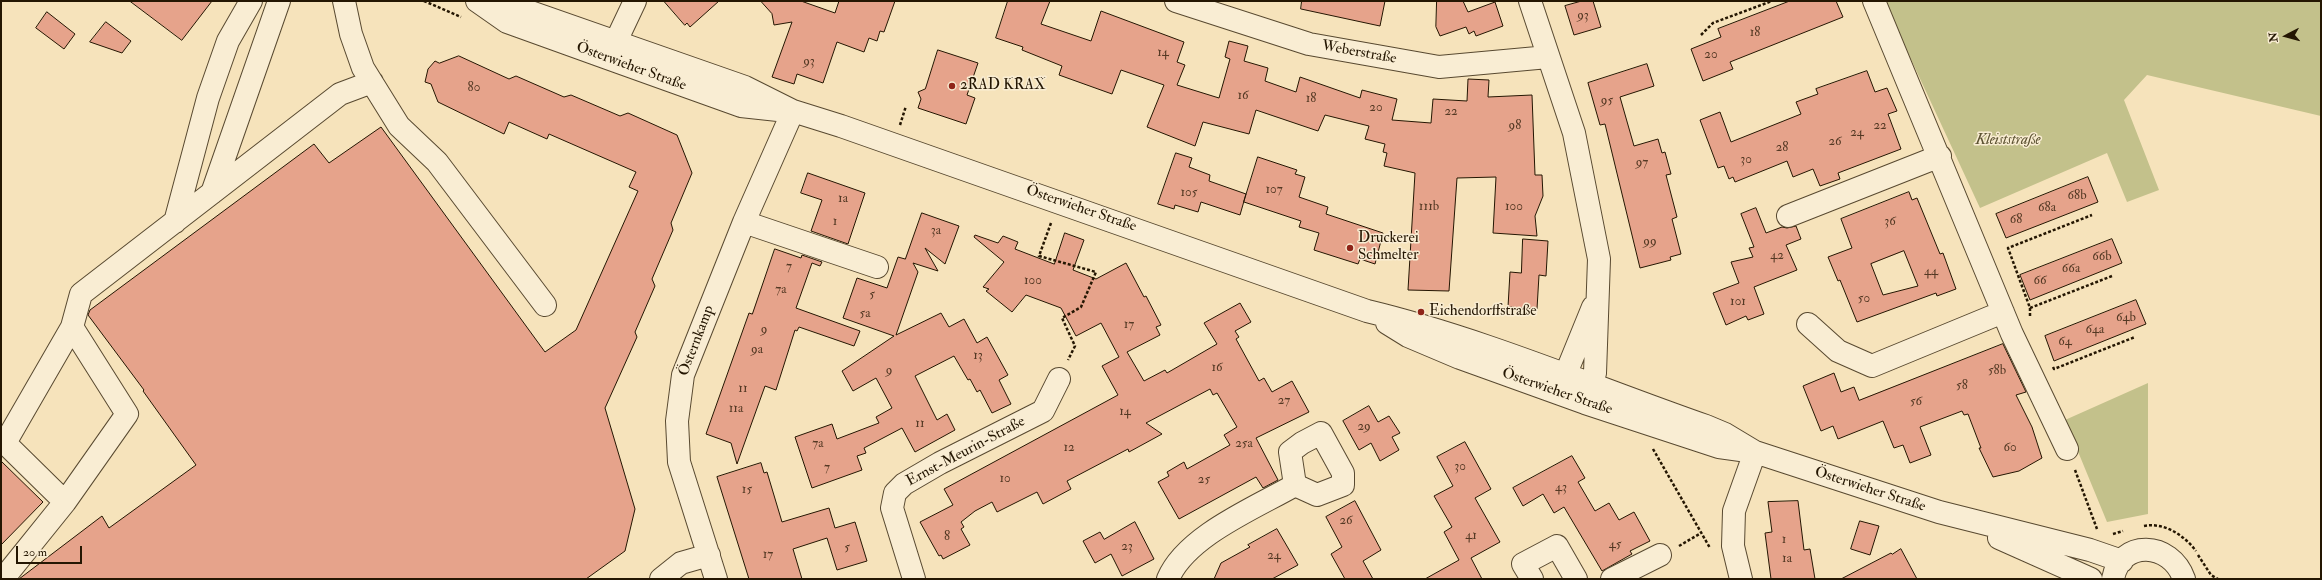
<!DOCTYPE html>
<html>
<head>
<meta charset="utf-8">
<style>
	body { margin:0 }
	#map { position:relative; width:2322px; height:580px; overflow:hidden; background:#f6e3bb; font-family:"IM FELL Double Pica",serif }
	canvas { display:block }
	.frame { position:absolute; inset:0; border:2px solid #241602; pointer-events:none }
	.north { position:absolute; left:2266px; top:16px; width:40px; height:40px; -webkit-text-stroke:3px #f9edd3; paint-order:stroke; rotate:264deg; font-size:11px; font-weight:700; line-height:16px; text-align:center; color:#241602 }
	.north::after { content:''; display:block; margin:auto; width:14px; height:18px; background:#241602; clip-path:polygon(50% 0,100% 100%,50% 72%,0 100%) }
	.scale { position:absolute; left:16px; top:546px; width:66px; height:18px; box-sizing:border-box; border:2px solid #241602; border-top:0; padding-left:5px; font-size:12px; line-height:14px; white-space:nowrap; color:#241602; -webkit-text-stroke:3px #f9edd3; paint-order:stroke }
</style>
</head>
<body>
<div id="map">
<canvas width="2322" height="580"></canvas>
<div class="frame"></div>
<div class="north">N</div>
<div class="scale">20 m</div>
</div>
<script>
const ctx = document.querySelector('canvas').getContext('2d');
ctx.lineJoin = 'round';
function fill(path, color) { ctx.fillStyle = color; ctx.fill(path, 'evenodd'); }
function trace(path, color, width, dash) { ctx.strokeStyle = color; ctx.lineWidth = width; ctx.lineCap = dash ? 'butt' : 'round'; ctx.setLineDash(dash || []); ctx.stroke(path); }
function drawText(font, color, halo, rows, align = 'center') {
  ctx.font = font + ' "IM FELL Double Pica",serif'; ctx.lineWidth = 3; ctx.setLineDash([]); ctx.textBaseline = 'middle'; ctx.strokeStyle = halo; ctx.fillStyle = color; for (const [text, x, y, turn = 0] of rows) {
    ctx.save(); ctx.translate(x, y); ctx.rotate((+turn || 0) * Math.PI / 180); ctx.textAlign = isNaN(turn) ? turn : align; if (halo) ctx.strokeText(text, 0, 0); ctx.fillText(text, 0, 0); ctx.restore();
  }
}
fill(new Path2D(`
	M 1884,1 L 2321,1 L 2321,116 L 2147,75 L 2124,100 L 2159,190 L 2127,202 L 2107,153 L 1980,208 Z
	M 2148,383 L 2148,514 L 2107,522 L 2065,420 Z`), '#c3c18b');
const building = new Path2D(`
	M 130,1 L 212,1 L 182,40 Z
	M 664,1 L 719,1 L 690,27 L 687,23 L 685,25 Z
	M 761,1 L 801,1 L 835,13 L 839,1 L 895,1 L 884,32 L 880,31 L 877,41 L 869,38 L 864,52 L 837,42 L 823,83 L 797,74 L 794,84 L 772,77 L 792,22 L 774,25 L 772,14 Z
	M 1008,1 L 1050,1 L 1041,24 L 1091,41 L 1101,11 L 1184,42 L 1177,62 L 1185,65 L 1177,85 L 1219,98 L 1230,59 L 1225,57 L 1229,41 L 1248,46 L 1244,61 L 1268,68 L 1265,81 L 1296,92 L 1300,77 L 1360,98 L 1362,90 L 1397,99 L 1392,120 L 1431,123 L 1433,99 L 1467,101 L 1468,79 L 1489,80 L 1488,97 L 1532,95 L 1535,175 L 1542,175 L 1543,196 L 1535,216 L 1537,236 L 1493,233 L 1496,177 L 1457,178 L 1449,291 L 1408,290 L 1415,173 L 1384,166 L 1387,153 L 1383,152 L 1385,144 L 1365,139 L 1369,126 L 1325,115 L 1318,131 L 1256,110 L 1249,134 L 1203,122 L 1195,146 L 1147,127 L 1164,85 L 1121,70 L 1112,94 L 1059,75 L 1062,66 L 1022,50 L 1023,47 L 996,38 Z
	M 1302,1 L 1385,1 L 1380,26 L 1301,9 Z
	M 1437,1 L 1463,1 L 1468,12 L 1495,2 L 1503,26 L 1476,36 L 1474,31 L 1469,34 L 1466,27 L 1440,36 L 1436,27 Z
	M 1582,1 L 1593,1 L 1601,27 L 1574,35 L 1565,6 Z
	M 1790,1 L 1836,1 L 1843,17 L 1730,62 L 1733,69 L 1703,81 L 1691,49 L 1721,37 L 1718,29 Z
	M 47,12 L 75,34 L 64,49 L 36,28 Z
	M 106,22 L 131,41 L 122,53 L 90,42 Z
	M 938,50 L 978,63 L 967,95 L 975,98 L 966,124 L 918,108 L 921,99 L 918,92 L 925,89 Z
	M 459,56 L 509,79 L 516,76 L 564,97 L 571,95 L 620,116 L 628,113 L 677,135 L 692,173 L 671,223 L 673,230 L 652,279 L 655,286 L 635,332 L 637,337 L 605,408 L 635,509 L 625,551 L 586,579 L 19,579 L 102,516 L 109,528 L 196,465 L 143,391 L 144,390 L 88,315 L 90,310 L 314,144 L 329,163 L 381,127 L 545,352 L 576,330 L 638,191 L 629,187 L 636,172 L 549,134 L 547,139 L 509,122 L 504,134 L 438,102 L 431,84 L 425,82 L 428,69 L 435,61 L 439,63 Z
	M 1647,64 L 1654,86 L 1620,97 L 1634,146 L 1658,139 L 1662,153 L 1665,152 L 1671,174 L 1666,175 L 1677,217 L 1672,219 L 1681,254 L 1670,257 L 1671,260 L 1640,268 L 1605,124 L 1600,125 L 1588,83 Z
	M 1867,71 L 1875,92 L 1887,88 L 1897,111 L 1888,114 L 1901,149 L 1838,173 L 1840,179 L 1820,186 L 1813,169 L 1793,177 L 1787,161 L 1735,182 L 1733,177 L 1729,179 L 1724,166 L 1718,168 L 1700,120 L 1720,112 L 1731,142 L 1801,114 L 1796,102 L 1818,94 L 1816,89 Z
	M 1176,153 L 1192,158 L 1189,167 L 1210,175 L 1209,181 L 1246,194 L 1240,215 L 1201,202 L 1198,212 L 1175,205 L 1174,209 L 1158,204 Z
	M 1258,157 L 1297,170 L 1295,174 L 1305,177 L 1299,197 L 1328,207 L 1326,214 L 1383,233 L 1375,264 L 1360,259 L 1358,264 L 1314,250 L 1319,233 L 1299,227 L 1301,221 L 1244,202 Z
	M 808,173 L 865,193 L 848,244 L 811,231 L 822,200 L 801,193 Z
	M 2088,177 L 2098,202 L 2006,238 L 1996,214 Z
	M 1909,192 L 1912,200 L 1917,198 L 1940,254 L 1943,253 L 1956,289 L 1937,296 L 1936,293 L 1857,322 L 1840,280 L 1838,281 L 1828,257 L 1852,248 L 1841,219 ZM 1904,251 L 1918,286 L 1883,295 L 1871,264 Z
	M 1756,208 L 1766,233 L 1782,227 L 1787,228 L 1796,226 L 1801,239 L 1786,245 L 1797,270 L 1754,287 L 1764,314 L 1748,320 L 1746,316 L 1726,325 L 1713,293 L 1739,283 L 1731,262 L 1753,257 L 1749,248 L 1754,247 L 1741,214 Z
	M 922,213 L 959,226 L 945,264 L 925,248 L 938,271 L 913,263 L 918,272 L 896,335 L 941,313 L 949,327 L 964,319 L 977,343 L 987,337 L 1008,375 L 999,380 L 1011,404 L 992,413 L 980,390 L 977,392 L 970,379 L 968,380 L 954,356 L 915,376 L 937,420 L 947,414 L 955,430 L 915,452 L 902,428 L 864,448 L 866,453 L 857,456 L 862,470 L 812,488 L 795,437 L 832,424 L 837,439 L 879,423 L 876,417 L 892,408 L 876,378 L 853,391 L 842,371 L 894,336 L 843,318 L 857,278 L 887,288 L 898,257 L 905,259 Z
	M 1065,233 L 1084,240 L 1073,270 L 1096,279 L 1126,263 L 1144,297 L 1146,296 L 1161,325 L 1156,327 L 1160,335 L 1127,352 L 1144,381 L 1165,370 L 1167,373 L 1217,344 L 1204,323 L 1240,303 L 1251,322 L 1235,331 L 1239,337 L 1236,339 L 1259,381 L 1264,378 L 1272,392 L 1292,381 L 1309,412 L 1256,438 L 1278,480 L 1263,488 L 1256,477 L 1179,519 L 1158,482 L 1169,476 L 1167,472 L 1184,462 L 1187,469 L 1230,445 L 1224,435 L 1237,427 L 1217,393 L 1213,395 L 1210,389 L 1146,423 L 1162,434 L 1129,452 L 1128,449 L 1067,481 L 1071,489 L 1043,504 L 1037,492 L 997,512 L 992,502 L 975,511 L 961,522 L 964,527 L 961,529 L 970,545 L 943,559 L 941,555 L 939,556 L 920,522 L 953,505 L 944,489 L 1118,395 L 1102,366 L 1119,357 L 1101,323 L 1076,336 L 1061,308 L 1026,295 L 1012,312 L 986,291 L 989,289 L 983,287 L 1004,262 L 974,237 L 975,235 L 998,243 L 1003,236 L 1018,242 L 1015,249 L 1054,264 Z
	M 1523,239 L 1548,241 L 1546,276 L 1539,275 L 1537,309 L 1508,307 L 1510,272 L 1521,273 Z
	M 2112,239 L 2122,263 L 2030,300 L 2020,275 Z
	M 775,249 L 801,258 L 802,255 L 822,262 L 820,266 L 812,263 L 796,308 L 860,331 L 854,346 L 799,327 L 797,331 L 795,330 L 776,390 L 765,386 L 737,464 L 731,443 L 706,434 L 749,313 L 752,314 Z
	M 2136,300 L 2146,324 L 2054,361 L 2045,336 Z
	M 2003,344 L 2026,392 L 2016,395 L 2032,427 L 2042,458 L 2019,471 L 1993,477 L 1979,448 L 1981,448 L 1968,414 L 1964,415 L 1962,411 L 1920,427 L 1931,455 L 1910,463 L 1903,445 L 1894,448 L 1883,421 L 1838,439 L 1833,426 L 1821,431 L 1803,386 L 1834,373 L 1841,392 L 1854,387 L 1859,400 Z
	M 1369,406 L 1378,422 L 1389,416 L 1400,433 L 1392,437 L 1399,450 L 1380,461 L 1371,443 L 1359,450 L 1343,421 Z
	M 1465,442 L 1491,489 L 1475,498 L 1500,542 L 1471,558 L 1482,579 L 1425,579 L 1459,560 L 1444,532 L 1452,527 L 1434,496 L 1453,486 L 1437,457 Z
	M 1572,456 L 1585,478 L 1578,482 L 1595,511 L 1609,503 L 1619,520 L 1634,512 L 1650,541 L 1630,551 L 1632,554 L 1602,571 L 1564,507 L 1554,513 L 1543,494 L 1523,506 L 1513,488 Z
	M 1,461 L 43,502 L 1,545 Z
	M 761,463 L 764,473 L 767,472 L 782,522 L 829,508 L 835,528 L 855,522 L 867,561 L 837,570 L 827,538 L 793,549 L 802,579 L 749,579 L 717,477 Z
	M 1355,501 L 1381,550 L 1363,561 L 1373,579 L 1345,579 L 1331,554 L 1342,547 L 1326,517 Z
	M 1798,501 L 1804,550 L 1810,549 L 1815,579 L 1771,579 L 1765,533 L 1772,532 L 1768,502 Z
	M 1860,521 L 1879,526 L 1870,555 L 1851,549 Z
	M 1135,522 L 1154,559 L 1122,576 L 1111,554 L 1095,563 L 1083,541 L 1100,532 L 1104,539 Z
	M 1277,529 L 1298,565 L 1272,579 L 1214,579 L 1221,563 L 1250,547 L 1248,545 Z
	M 1901,549 L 1917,579 L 1841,579 L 1891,553 L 1892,554 Z`);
fill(building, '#e6a38b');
trace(building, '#241602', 1);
const minor = new Path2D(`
	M 344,1 L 351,34 L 363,68 L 399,126 L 437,162 L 545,305
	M 477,1 L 507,22 L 607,58 L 741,106 L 778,110
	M 499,1 L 745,87 L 793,111 L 841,126 L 1367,311 C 1483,339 1594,387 1706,426 L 1725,434 L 1755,452
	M 1176,1 L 1309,44 L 1439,67 L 1548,57
	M 1530,1 L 1574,133 L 1599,259 L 1595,373 L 1587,399
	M 1874,1 L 2012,334 L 2067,449
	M 609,56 L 635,1
	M 212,193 L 279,1
	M 1788,216 L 1940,156
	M 175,222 L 208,98 L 228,41 L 251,1
	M 744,222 L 877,267
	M 1387,323 L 1408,336 L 1460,358 L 1585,403 L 1719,447 L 1755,452 L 1939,512 L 2090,550 L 2122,561
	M 1808,324 L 1838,351 L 1872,366 L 2003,312
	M 1560,388 L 1593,307
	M 65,502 L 5,443 L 72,327 L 81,294 L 340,94 L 372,82
	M 1999,538 L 2091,579
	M 3,579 L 65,502 L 127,414 L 72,327
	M 661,579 L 681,563 L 709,555
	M 716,579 L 679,462 L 677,421 L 683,375 L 744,222 L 793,111
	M 914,579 L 892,508 L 895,493 L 904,484 L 940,463 L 1043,411 L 1059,379
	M 1168,579 C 1186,536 1255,508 1295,485 L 1317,495 L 1343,485 L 1343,473 L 1321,433 L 1302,443 L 1290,452 L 1295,485
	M 1532,579 L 1523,564 L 1557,546 L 1576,579
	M 1612,579 L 1660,555
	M 1741,579 L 1733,546 L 1734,511 L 1755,452
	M 2113,579 C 2120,539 2171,541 2184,579`);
trace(minor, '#584930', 24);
trace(new Path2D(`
	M 424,1 L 461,17
	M 1701,35 L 1713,23 L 1772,1
	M 900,125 L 906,106
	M 1051,223 L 1039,256 L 1096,272 L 1081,307 L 1062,318 L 1075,346 L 1068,360
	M 2030,308 L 2112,276
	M 2030,316 L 2030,308 L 2008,248 L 2092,215
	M 2053,367 L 2054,369 L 2135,337
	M 1653,449 L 1710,548
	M 2075,470 L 2097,529
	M 2144,526 C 2164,522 2184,535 2196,551
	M 2113,534 L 2123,531
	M 1679,546 L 1701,533
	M 2198,555 L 2211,575 L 2218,579`), '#241602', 2.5, [3, 2]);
trace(minor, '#f9edd3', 22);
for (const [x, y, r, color] of [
	[952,86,4,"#8f2418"],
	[1350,248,4,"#8f2418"],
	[1421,312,4,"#8f2418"]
]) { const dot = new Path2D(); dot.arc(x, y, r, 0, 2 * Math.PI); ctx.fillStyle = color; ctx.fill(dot); trace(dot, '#f9edd3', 1.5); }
drawText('13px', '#543924', null, [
	["93",1583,16],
	["18",1755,33],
	["14",1163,53],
	["20",1711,55],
	["93",809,62],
	["80",474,88],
	["16",1243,96],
	["18",1311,99],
	["95",1607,101],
	["20",1376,108],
	["22",1451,112],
	["98",1515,126],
	["22",1880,126],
	["24",1857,133],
	["26",1835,142],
	["28",1782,148],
	["30",1746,160],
	["97",1642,163],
	["107",1274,190],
	["105",1189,193],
	["68b",2077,196],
	["1a",843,199],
	["111b",1429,207],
	["100",1514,207],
	["68a",2047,208],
	["68",2016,220],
	["1",835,222],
	["36",1890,222],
	["3a",936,231],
	["99",1650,242],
	["42",1777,256],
	["66b",2102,257],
	["7",789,267],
	["66a",2071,269],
	["44",1931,272],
	["100",1033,281],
	["66",2040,281],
	["7a",781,290],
	["5",872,295],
	["50",1864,299],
	["101",1738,302],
	["5a",865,314],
	["64b",2126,318],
	["17",1129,325],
	["9",764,330],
	["64a",2095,330],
	["64",2065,342],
	["9a",757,350],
	["13",978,356],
	["16",1217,368],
	["9",889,371],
	["58b",1997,371],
	["58",1962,386],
	["11",743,389],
	["27",1284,401],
	["56",1916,402],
	["11a",736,409],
	["14",1125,412],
	["11",920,424],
	["29",1364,427],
	["7a",818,444],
	["25a",1244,444],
	["12",1069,448],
	["60",2010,448],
	["30",1460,467],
	["7",827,468],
	["10",1005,479],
	["25",1204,480],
	["43",1561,488],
	["15",747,490],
	["26",1346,521],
	["41",1471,536],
	["8",947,537],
	["1",1784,540],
	["45",1615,545],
	["23",1127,547],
	["5",847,548],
	["17",768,555],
	["24",1274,556],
	["1a",1787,559]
]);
drawText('15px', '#241602', '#f9edd3', [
	["Weberstraße",1359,53,10],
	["Österwieher Straße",631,67,20],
	["Österwieher Straße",1081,209,19],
	["Östernkamp",697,341,-69],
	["Österwieher Straße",1557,392,19],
	["Ernst-Meurin-Straße",966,452,-28],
	["Österwieher Straße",1870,490,18]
]);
drawText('15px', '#241602', '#f9edd3', [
	["2RAD KRAX",960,86],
	["Druckerei",1358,239],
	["Schmelter",1358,256],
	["Eichendorffstraße",1429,312]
], 'left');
drawText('italic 15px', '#5c5232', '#f9edd3', [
	["Kleiststraße",2008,141]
]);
</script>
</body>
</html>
